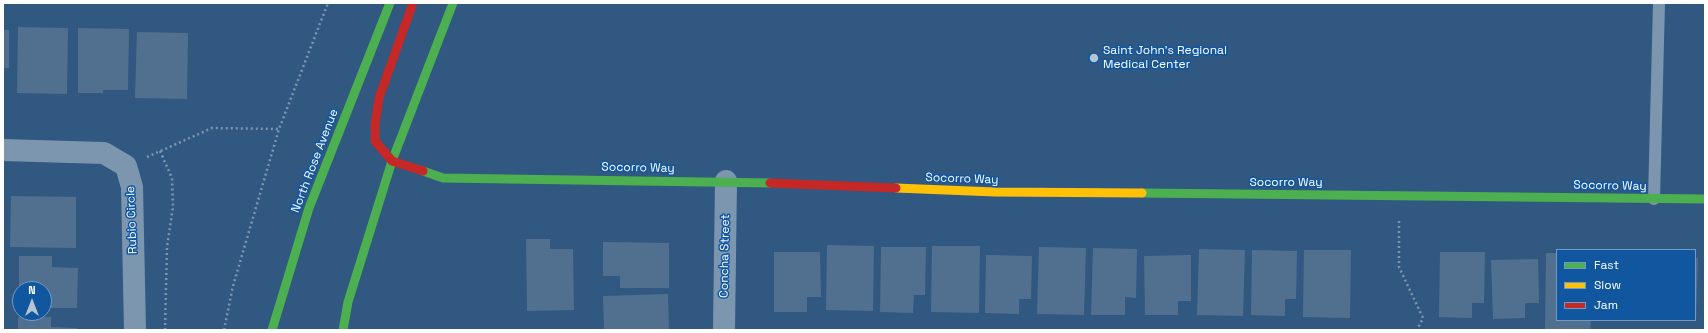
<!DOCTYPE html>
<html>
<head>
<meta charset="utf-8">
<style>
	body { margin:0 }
	#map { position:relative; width:1708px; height:333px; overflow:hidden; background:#315880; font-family:"Space Grotesk",sans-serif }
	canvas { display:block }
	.frame { position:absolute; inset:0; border:4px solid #fff; pointer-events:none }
	.legend { position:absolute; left:1556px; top:249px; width:140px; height:72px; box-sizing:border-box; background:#1157a0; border:1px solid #709ac6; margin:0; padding:5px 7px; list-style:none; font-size:12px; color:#fff }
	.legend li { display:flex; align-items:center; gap:8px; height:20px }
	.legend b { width:20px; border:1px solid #709ac6 }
	.north { position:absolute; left:12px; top:281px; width:40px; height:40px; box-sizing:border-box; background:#1157a0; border:1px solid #709ac6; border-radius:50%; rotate:0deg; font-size:11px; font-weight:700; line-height:16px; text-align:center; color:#fff }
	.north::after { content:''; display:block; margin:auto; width:14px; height:18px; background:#b7c5d3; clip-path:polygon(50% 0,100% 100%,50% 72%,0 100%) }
</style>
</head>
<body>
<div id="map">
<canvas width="1708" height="333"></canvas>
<div class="frame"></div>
<ul class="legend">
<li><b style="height:5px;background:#4caf50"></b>Fast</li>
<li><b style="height:5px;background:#ffc107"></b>Slow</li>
<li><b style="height:5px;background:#c62828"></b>Jam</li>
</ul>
<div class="north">N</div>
</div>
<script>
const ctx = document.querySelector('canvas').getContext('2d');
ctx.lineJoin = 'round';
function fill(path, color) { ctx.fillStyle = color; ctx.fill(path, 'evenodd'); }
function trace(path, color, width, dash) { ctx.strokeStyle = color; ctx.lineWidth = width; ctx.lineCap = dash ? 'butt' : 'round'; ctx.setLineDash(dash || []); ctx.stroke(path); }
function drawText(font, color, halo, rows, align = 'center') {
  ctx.font = font + ' "Space Grotesk",sans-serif'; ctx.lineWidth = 3; ctx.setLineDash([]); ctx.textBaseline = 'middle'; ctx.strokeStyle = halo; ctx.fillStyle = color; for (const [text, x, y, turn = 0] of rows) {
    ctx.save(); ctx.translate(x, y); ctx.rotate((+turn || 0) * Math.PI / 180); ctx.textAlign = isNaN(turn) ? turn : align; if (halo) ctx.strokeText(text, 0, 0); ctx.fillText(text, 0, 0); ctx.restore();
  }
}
fill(new Path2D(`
	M 18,27 L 68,28 L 67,94 L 17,93 Z
	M 78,28 L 129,29 L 128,90 L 103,90 L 103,93 L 78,93 Z
	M 3,30 L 9,30 L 9,68 L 3,68 Z
	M 137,32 L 188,33 L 187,99 L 135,98 Z
	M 11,196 L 76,197 L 76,248 L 10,247 Z
	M 526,239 L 550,239 L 550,249 L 573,249 L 574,310 L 527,311 Z
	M 603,242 L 669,243 L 669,288 L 620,288 L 620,276 L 603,276 Z
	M 827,245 L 874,246 L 873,311 L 826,310 Z
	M 932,246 L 980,246 L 979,313 L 931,312 Z
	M 881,247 L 926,247 L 925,295 L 914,295 L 913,313 L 880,312 Z
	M 1039,247 L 1086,248 L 1084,315 L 1037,314 Z
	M 1093,248 L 1137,249 L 1136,298 L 1125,297 L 1125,315 L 1091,315 Z
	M 1199,249 L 1245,250 L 1243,316 L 1197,315 Z
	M 1252,250 L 1297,251 L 1296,299 L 1285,299 L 1285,316 L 1251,315 Z
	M 1304,250 L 1351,250 L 1350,318 L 1303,317 Z
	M 774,252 L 820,252 L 821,297 L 807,297 L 807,312 L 774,312 Z
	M 1440,252 L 1485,252 L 1484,303 L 1472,303 L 1472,318 L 1439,317 Z
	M 1546,253 L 1557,253 L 1557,320 L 1591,320 L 1590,330 L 1545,330 Z
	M 986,255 L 1032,256 L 1031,299 L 1019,299 L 1019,314 L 985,313 Z
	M 1191,255 L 1191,301 L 1178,301 L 1178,315 L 1145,315 L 1144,256 Z
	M 19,256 L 52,256 L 52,267 L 78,268 L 77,308 L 44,308 L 44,289 L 19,289 Z
	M 1695,258 L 1698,258 L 1696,321 L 1695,321 Z
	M 1538,259 L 1539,303 L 1525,303 L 1525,318 L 1493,319 L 1491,260 Z
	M 668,294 L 669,330 L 604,330 L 603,296 Z
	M 18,317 L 51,317 L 51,327 L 77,328 L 77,330 L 18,330 Z`), '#51708f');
trace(new Path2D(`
	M 160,151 L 172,178 L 173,207 L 167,247 L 165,330
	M 147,157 L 212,128 L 279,129
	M 1399,221 L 1399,267 L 1423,318 L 1417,330
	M 224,330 L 233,286 L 279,129 L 328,3`), '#7d96b0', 2.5, [2, 3]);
trace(new Path2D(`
	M 1654,199 L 1659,3`), '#7d96b0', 12);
trace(new Path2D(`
	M 3,150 L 104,153 L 126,166 L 132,187 L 135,330
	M 724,330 L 726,181`), '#7d96b0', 22);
trace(new Path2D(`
	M 423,171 L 443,178 L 770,183
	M 1142,193 L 1705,199
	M 272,330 L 309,208 L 390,3
	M 343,330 L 348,302 L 392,161 L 453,3`), '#4caf50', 9);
trace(new Path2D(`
	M 896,188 L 995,192 L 1142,193`), '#ffc107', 9);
trace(new Path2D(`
	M 413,3 L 379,98 L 375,124 L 375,141 L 392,161 L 423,171
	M 770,183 L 896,188`), '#c62828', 9);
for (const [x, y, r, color] of [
	[1094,58,5,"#b7c5d3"]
]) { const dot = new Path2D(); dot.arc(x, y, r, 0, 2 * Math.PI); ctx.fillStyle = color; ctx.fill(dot); trace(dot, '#1157a0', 1.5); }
drawText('12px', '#fff', '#1157a0', [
	["Saint John's Regional",1103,51],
	["Medical Center",1103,65]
], 'left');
drawText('12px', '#fff', '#1157a0', [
	["North Rose Avenue",315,161,-69],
	["Socorro Way",638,168,1],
	["Socorro Way",962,179,2],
	["Socorro Way",1286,183],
	["Socorro Way",1610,186,1],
	["Rubio Circle",132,220,-92],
	["Concha Street",725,256,-89]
]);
</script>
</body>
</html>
